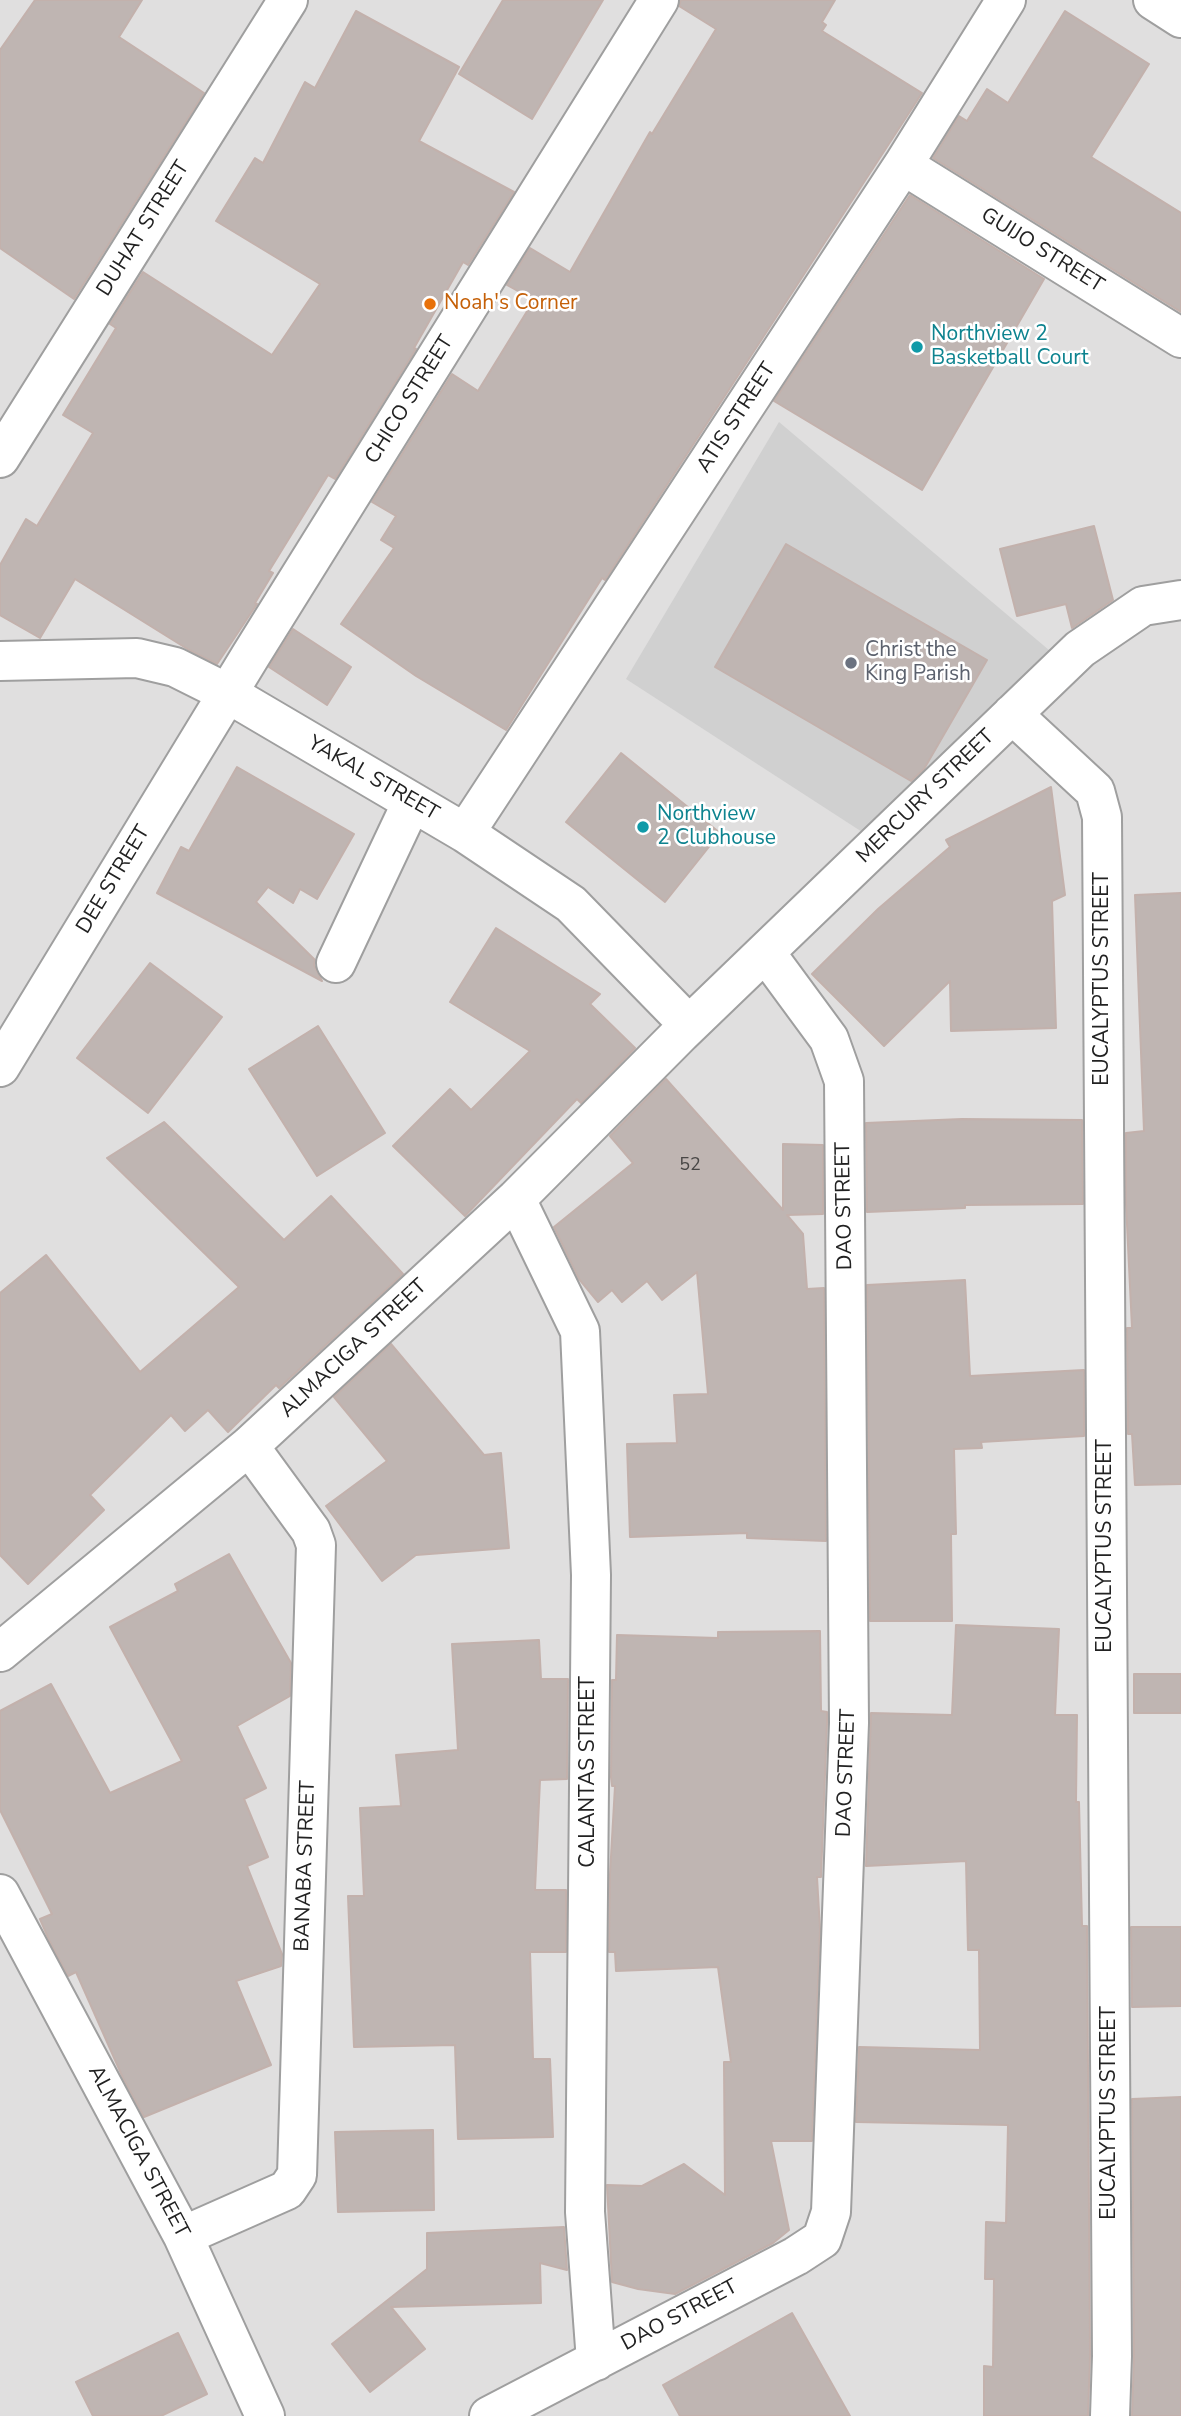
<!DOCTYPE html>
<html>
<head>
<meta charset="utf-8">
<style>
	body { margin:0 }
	canvas { display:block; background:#f1ede9 }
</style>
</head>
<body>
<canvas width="1181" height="2416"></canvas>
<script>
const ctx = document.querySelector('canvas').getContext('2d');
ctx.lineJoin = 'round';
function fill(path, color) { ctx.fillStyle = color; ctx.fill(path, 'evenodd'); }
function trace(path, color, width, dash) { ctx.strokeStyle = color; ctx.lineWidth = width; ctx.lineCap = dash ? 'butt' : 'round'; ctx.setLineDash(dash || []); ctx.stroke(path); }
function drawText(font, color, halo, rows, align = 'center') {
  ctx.font = font + ' "Nunito Sans",sans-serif'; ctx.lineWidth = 5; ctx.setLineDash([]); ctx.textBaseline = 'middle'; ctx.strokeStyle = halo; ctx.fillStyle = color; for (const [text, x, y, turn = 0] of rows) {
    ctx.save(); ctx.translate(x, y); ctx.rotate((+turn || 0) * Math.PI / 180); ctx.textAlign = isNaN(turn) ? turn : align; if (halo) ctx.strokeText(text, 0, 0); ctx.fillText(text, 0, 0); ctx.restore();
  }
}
fill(new Path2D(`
	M 0,0 L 1181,0 L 1181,2416 L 0,2416 Z`), '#e0dfdf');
fill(new Path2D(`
	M 779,422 L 1056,656 L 873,839 L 626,679 Z`), '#d0d0d0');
const building = new Path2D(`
	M 35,0 L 142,0 L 119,37 L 204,93 L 74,299 L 0,248 L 0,50 Z
	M 503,0 L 603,0 L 532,119 L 459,74 Z
	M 681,0 L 835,0 L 822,22 L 826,25 L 822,31 L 922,93 L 605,580 L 602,578 L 506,730 L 416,676 L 341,624 L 394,548 L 381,540 L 396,516 L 372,502 L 452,374 L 478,391 L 534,300 L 507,285 L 530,248 L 570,272 L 650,132 L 652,134 L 716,29 L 679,6 Z
	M 356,11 L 459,67 L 419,141 L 514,192 L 468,265 L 463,262 L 414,348 L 416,349 L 335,479 L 328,475 L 269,571 L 273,573 L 255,603 L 257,604 L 217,664 L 189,650 L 75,579 L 40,638 L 0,615 L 0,565 L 26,519 L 37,526 L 93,433 L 63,415 L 116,328 L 110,324 L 143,272 L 272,355 L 320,284 L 216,221 L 255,158 L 263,163 L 305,82 L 315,88 Z
	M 1065,11 L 1149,64 L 1091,157 L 1181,213 L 1181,312 L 933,158 L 959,116 L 967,121 L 987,89 L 1008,103 Z
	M 910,195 L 1044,279 L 922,490 L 774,401 Z
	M 1094,526 L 1113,600 L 1072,628 L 1066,604 L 1017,616 L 1000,549 Z
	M 786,544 L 987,660 L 924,769 L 911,781 L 715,667 Z
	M 293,629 L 351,667 L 327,705 L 269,667 Z
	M 621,753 L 720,833 L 665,902 L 566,822 Z
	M 237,767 L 354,834 L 317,899 L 300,889 L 293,903 L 268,887 L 256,902 L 315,960 L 314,965 L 322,981 L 157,893 L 181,847 L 189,851 Z
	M 1051,787 L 1065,895 L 1052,901 L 1056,1028 L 951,1031 L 950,981 L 884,1046 L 812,974 L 878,909 L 950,847 L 946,840 Z
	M 1181,893 L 1181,1484 L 1135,1485 L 1132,1434 L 1128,1434 L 1127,1328 L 1132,1328 L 1126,1204 L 1126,1133 L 1144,1131 L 1135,895 Z
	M 496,928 L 600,994 L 590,1004 L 635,1048 L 581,1103 L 577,1099 L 465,1216 L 393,1146 L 450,1089 L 471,1110 L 530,1051 L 450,1002 Z
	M 150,963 L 222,1017 L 148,1113 L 77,1058 Z
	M 318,1026 L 385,1133 L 317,1176 L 249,1069 Z
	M 666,1079 L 783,1210 L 783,1144 L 823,1145 L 823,1214 L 787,1215 L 803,1234 L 807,1289 L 824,1288 L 826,1541 L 747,1538 L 747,1533 L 630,1537 L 627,1444 L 677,1443 L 674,1395 L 708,1394 L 697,1272 L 662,1300 L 647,1281 L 622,1302 L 612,1290 L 598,1302 L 579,1279 L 554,1227 L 633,1163 L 610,1136 Z
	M 962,1119 L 1082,1120 L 1083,1204 L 965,1205 L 965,1208 L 867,1212 L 866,1123 Z
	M 164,1122 L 284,1240 L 331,1196 L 403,1274 L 279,1388 L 276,1385 L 228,1432 L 208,1410 L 185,1431 L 171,1415 L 90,1495 L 104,1510 L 28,1584 L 0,1555 L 0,1293 L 46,1255 L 140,1372 L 239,1287 L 107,1158 Z
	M 965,1280 L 970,1376 L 1084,1370 L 1084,1436 L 981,1442 L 982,1448 L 954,1449 L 956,1534 L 951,1534 L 952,1621 L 870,1621 L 867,1285 Z
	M 391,1344 L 484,1455 L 501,1453 L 509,1548 L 416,1555 L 382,1581 L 326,1506 L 387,1461 L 334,1397 Z
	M 229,1554 L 291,1663 L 290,1696 L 237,1726 L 266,1788 L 244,1799 L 268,1857 L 247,1866 L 282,1954 L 281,1966 L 236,1981 L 271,2065 L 144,2117 L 123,2078 L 76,1972 L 68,1976 L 49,1940 L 40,1919 L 52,1914 L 0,1810 L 0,1711 L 51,1684 L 110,1793 L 182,1761 L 110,1627 L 178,1591 L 175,1584 Z
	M 956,1625 L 1059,1629 L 1055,1715 L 1077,1715 L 1076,1802 L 1079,1802 L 1082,1926 L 1087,1926 L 1090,2356 L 1088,2416 L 984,2416 L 984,2366 L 993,2367 L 994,2279 L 985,2279 L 986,2222 L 1006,2223 L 1008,2125 L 856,2122 L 859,2047 L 980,2050 L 979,1950 L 968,1950 L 966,1861 L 866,1866 L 871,1713 L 952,1715 Z
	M 820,1631 L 821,1711 L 827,1712 L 827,1723 L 821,1877 L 817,1877 L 820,1929 L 812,2141 L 771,2141 L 789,2230 L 773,2243 L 675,2294 L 638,2289 L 612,2282 L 607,2185 L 642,2186 L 684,2164 L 725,2195 L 724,2062 L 731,2062 L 718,1967 L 616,1971 L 615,1952 L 609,1952 L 610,1874 L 615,1786 L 612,1786 L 611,1777 L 612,1680 L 616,1680 L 617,1635 L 718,1638 L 718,1632 Z
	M 539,1640 L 541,1679 L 568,1679 L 567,1779 L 540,1780 L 535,1890 L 566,1890 L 566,1952 L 530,1952 L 533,2059 L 550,2059 L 553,2137 L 458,2139 L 455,2045 L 354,2047 L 348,1896 L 364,1896 L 360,1808 L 401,1806 L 396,1755 L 458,1750 L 452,1644 Z
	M 1134,1674 L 1181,1674 L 1181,1713 L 1134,1713 Z
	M 1131,1927 L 1181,1927 L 1181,2006 L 1132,2007 Z
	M 1181,2097 L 1181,2416 L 1132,2416 L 1134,2356 L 1132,2099 Z
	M 433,2130 L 434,2210 L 338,2212 L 335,2132 Z
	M 564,2227 L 567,2270 L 540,2263 L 541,2303 L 391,2307 L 425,2349 L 370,2392 L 332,2344 L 427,2269 L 427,2233 Z
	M 792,2313 L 850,2416 L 680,2416 L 663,2385 Z
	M 178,2333 L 207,2394 L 161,2416 L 93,2416 L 76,2382 Z`);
fill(building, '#bfb5b2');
trace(building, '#c3b1ac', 2);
const street = new Path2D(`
	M 1153,0 L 1181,18
	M 903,165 L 1181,338
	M 0,458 L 288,0
	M 0,661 L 137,658 L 175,667 L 227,693 L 465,833 L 571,904 L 689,1025
	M 1012,714 L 1095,791 L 1102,817 L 1112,2356 L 1110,2416
	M 465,833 L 903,165 L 1006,0
	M 336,963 L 412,802
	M 0,1067 L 251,655 L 659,0
	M 516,1199 L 580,1331 L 591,1575 L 585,2212 L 596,2361
	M 0,1652 L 249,1446 L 516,1199 L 681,1033 L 1080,649 L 1143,606 L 1181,600
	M 0,1894 L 183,2236 L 265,2416
	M 183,2236 L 287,2190 L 297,2175 L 316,1545 L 311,1531 L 249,1446
	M 489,2416 L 796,2256 L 822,2239 L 831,2212 L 849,1723 L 844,1081 L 829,1039 L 765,952`);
trace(street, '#9f9f9f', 42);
trace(street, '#fff', 38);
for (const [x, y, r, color] of [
	[430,304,7,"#e8710a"],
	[917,347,7,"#0f9aa8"],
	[851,663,7,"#6b7280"],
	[643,827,7,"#0f9aa8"]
]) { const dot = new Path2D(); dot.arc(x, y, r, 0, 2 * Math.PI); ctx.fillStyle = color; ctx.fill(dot); trace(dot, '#fff', 2.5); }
drawText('18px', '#494746', null, [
	["52",690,1166]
]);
drawText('21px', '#222', '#fff', [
	["DUHAT STREET",144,229,-58],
	["GUIJO STREET",1042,251,32],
	["CHICO STREET",410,400,-58],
	["ATIS STREET",737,418,-57],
	["YAKAL STREET",373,779,30],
	["MERCURY STREET",926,797,-44],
	["DEE STREET",114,880,-59],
	["EUCALYPTUS STREET",1103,979,-90],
	["DAO STREET",845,1206,-91],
	["ALMACIGA STREET",354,1349,-43],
	["EUCALYPTUS STREET",1106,1546,-90],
	["CALANTAS STREET",589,1772,-90],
	["DAO STREET",847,1773,-88],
	["BANABA STREET",306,1866,-88],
	["EUCALYPTUS STREET",1110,2113,-90],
	["ALMACIGA STREET",138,2152,62],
	["DAO STREET",680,2316,-28]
]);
drawText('21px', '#c56008', '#fff', [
	["Noah's Corner",444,304]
], 'left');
drawText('21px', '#0d838f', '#fff', [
	["Northview 2",931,335],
	["Basketball Court",931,359],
	["Northview",657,815],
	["2 Clubhouse",657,839]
], 'left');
drawText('21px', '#5b616d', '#fff', [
	["Christ the",865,651],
	["King Parish",865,675]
], 'left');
</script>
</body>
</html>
